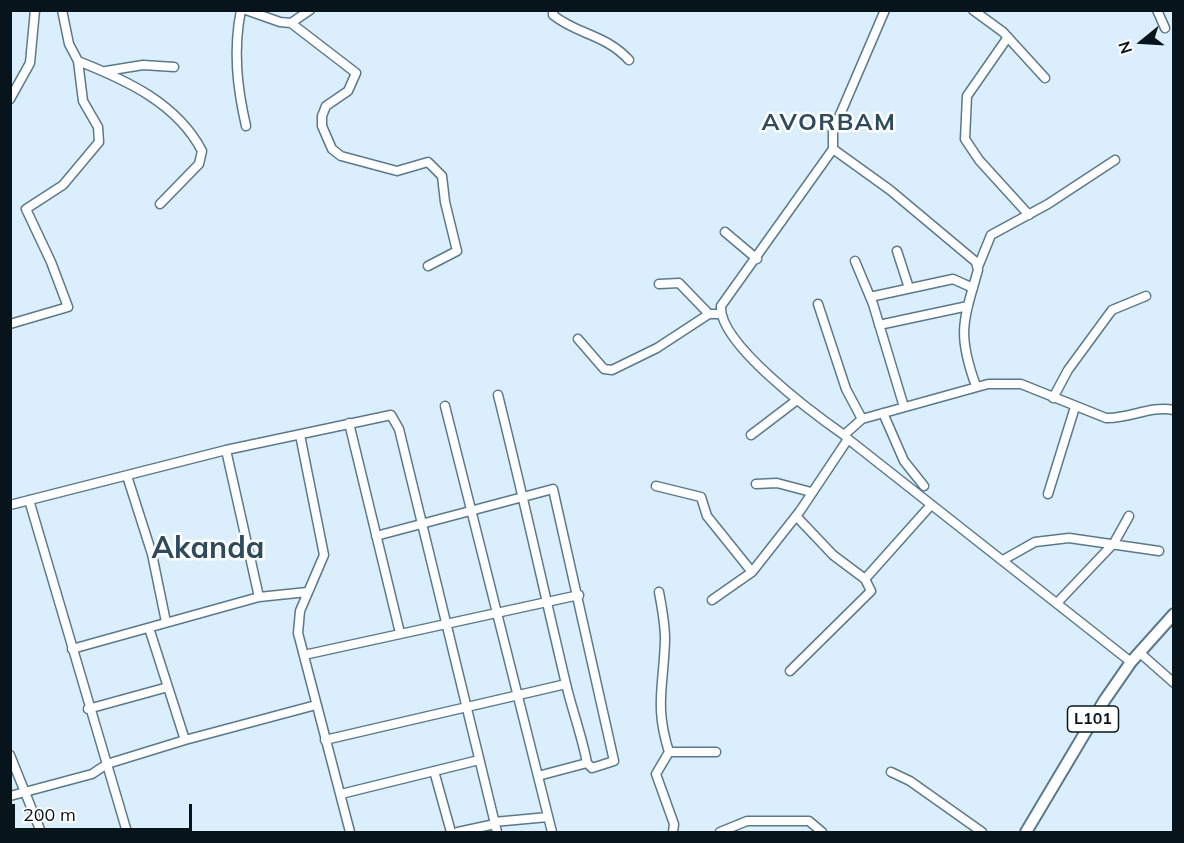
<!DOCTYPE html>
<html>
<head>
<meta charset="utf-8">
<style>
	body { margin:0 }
	#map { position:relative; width:1184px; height:843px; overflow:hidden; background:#daeefb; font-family:Mulish,sans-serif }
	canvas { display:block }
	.frame { position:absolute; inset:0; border:12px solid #08141b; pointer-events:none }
	.north { position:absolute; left:1112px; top:12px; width:60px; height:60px; -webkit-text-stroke:4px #fff; paint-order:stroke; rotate:252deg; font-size:16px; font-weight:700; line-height:24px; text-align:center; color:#08141b }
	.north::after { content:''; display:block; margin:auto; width:21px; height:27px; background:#08141b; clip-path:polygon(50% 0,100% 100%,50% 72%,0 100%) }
	.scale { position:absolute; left:12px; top:804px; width:180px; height:27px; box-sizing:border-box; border:3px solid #08141b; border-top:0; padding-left:8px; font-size:18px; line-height:21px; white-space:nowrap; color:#08141b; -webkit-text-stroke:4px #fff; paint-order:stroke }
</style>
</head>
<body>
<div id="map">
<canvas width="1184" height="843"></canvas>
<div class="frame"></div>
<div class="north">N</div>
<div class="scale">200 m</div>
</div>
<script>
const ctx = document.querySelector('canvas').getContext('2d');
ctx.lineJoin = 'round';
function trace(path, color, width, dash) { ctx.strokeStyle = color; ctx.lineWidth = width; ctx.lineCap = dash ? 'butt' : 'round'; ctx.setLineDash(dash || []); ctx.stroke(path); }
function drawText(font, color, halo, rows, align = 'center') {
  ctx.font = font + ' Mulish,sans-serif'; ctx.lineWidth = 5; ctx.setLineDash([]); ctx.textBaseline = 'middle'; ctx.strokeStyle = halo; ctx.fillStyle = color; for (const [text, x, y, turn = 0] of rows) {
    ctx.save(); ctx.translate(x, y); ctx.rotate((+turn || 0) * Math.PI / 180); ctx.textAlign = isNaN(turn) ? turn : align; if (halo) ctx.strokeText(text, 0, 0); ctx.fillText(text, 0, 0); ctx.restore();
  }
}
const minor = new Path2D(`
	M 241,10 C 233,50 237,87 246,126
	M 246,10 L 280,22 L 291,23 L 356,73 L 348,91 L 326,106 L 322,116 L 322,126 L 332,149 L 341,156 L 397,171 L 428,162 L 442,176 L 445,202 L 457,251 L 428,266
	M 553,10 L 553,15 C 578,35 605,34 629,60
	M 885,10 L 833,131 L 833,149 L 721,306 C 718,343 814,414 844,435 L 862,419 L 988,384 L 1021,384 L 1106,418 C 1130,419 1150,405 1174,410
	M 973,10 L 1003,32 L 1045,78
	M 1157,10 L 1165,28
	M 291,23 L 310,10
	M 1008,37 L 967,96 L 965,139 L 979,160 L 1029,215
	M 78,61 C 126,80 177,103 202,151 L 199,164 L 160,204
	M 106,71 L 143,65 L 174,67
	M 10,99 L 30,63 L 35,10
	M 833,149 L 890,190 L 976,262 L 978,270 C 963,322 957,334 976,386
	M 725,232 L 757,259
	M 897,251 L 909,288
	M 855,261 L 873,304 L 904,407
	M 978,267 L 991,235 L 1048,204 L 1115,160
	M 659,284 L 679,283 L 709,314
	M 870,297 L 953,279 L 973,288
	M 818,304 L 846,389 L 862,419
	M 10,324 L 68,307 L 51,262 L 26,209 L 63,185 L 99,142 L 98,127 L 83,101 L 78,61 L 69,44 L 62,10
	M 879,325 L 968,306
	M 578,339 L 604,369 L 612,370 L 657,348 L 709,314 L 720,314
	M 1053,398 L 1068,370 L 1112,310 L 1146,296
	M 445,406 L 552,832
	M 883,413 L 904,461 L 924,486
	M 349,423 L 400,633
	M 300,435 L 324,555 L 300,611 L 298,633 L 350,832
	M 751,435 L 797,400
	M 848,439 L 1131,662
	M 226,450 L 259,597
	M 127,476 L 152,554 L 166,622
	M 756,484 L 777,483 L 811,492
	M 656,486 L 701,497 L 707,516 L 752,572
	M 1048,494 L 1075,407
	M 29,500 L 127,832
	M 10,505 L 226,450 L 391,415 L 399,429 L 497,832
	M 376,536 L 553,489 L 614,761 L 592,768 L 587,763 C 582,736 572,710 566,684 C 543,587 522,491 498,395
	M 1003,560 L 1035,542 L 1069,538 L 1159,551
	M 865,579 L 931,505
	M 659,592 C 662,608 665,623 665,639 C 664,685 654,705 669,752 L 656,774 L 674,824 L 673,832
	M 712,600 L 752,572 L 800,511 L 848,439 L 844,435
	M 1057,603 L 1114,543 L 1129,516
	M 149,628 L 185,740
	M 72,649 L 259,597 L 307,592
	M 1140,653 L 1174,683
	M 304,655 L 579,595
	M 790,671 L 871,591 L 865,579 L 833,555 L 796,516
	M 88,709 L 168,687
	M 325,740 L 566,684
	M 669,752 L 716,752
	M 10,755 L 41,832
	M 434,771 L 451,832
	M 891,772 L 910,781 L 982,832
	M 538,776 L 587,763
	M 341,794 L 479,760
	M 10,796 L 92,774 L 107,764 L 185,740 L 316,705
	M 494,822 L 548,817
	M 458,832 L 495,824
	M 720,832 L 747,821 L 809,821 L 822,832`);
const major = new Path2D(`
	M 1026,832 L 1104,701 L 1131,662 L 1174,614`);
trace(minor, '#5a798c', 11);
trace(major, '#5a798c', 14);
trace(minor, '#fff', 8);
trace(major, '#fff', 10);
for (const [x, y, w] of [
	[1093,719,51]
]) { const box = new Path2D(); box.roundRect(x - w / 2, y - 13, w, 26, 4.5); ctx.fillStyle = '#fff'; ctx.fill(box); trace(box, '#08141b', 1.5); }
drawText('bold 16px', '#08141b', null, [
	["L101",1093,719]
]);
ctx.letterSpacing = '1.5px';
drawText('bold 24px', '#2e4b5d', '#fff', [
	["AVORBAM",829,123]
]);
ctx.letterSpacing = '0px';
drawText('bold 30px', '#2e4b5d', '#fff', [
	["Akanda",208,549]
]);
</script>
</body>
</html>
